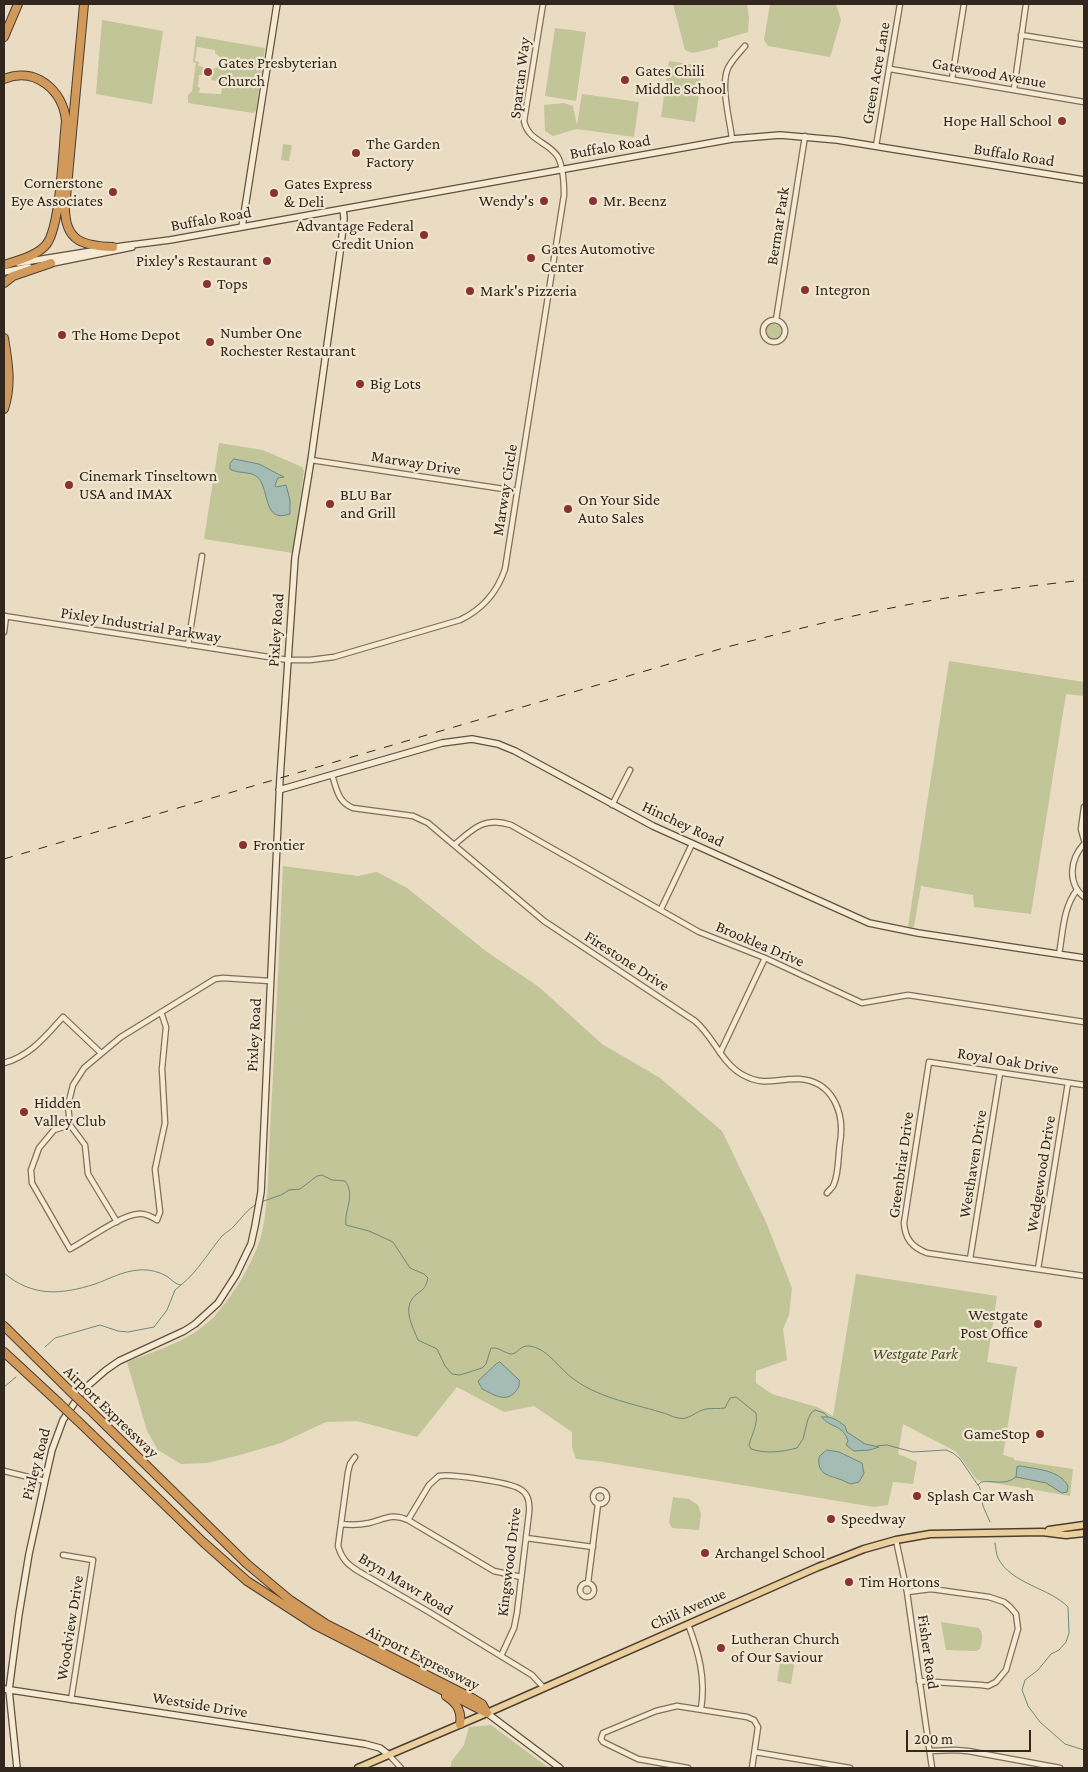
<!DOCTYPE html>
<html>
<head>
<meta charset="utf-8">
<style>
	body { margin:0 }
	#map { position:relative; width:1088px; height:1772px; overflow:hidden; background:#e9dcc2; font-family:"Crimson Pro",serif }
	canvas { display:block }
	.frame { position:absolute; inset:0; border:5px solid #32271e; pointer-events:none }
	.scale { position:absolute; left:906px; top:1730px; width:125px; height:22px; box-sizing:border-box; border:2px solid #32271e; border-top:0; padding-left:6px; font-size:15px; line-height:18px; white-space:nowrap; color:#32271e; -webkit-text-stroke:4px #f1e7d1; paint-order:stroke }
</style>
</head>
<body>
<div id="map">
<canvas width="1088" height="1772"></canvas>
<div class="frame"></div>
<div class="scale">200 m</div>
</div>
<script>
const ctx = document.querySelector('canvas').getContext('2d');
ctx.lineJoin = 'round';
function fill(path, color) { ctx.fillStyle = color; ctx.fill(path, 'evenodd'); }
function trace(path, color, width, dash) { ctx.strokeStyle = color; ctx.lineWidth = width; ctx.lineCap = dash ? 'butt' : 'round'; ctx.setLineDash(dash || []); ctx.stroke(path); }
function drawText(font, color, halo, rows, align = 'center') {
  ctx.font = font + ' "Crimson Pro",serif'; ctx.lineWidth = 4.5; ctx.setLineDash([]); ctx.textBaseline = 'middle'; ctx.strokeStyle = halo; ctx.fillStyle = color; for (const [text, x, y, turn = 0] of rows) {
    ctx.save(); ctx.translate(x, y); ctx.rotate((+turn || 0) * Math.PI / 180); ctx.textAlign = isNaN(turn) ? turn : align; if (halo) ctx.strokeText(text, 0, 0); ctx.fillText(text, 0, 0); ctx.restore();
  }
}
fill(new Path2D(`
	M 673,4 L 747,4 L 749,18 L 748,32 L 718,41 L 718,47 L 693,53 L 685,50 Z
	M 770,4 L 836,4 L 841,20 L 830,57 L 768,46 L 764,40 Z
	M 102,20 L 163,31 L 152,104 L 96,94 Z
	M 555,28 L 586,32 L 576,101 L 545,96 Z
	M 196,36 L 265,48 L 256,111 L 253,113 L 188,103 L 188,95 L 192,91 L 196,63 L 193,62 ZM 197,47 L 215,50 L 215,53 L 224,60 L 223,65 L 213,69 L 211,80 L 223,82 L 221,94 L 199,93 L 200,88 L 198,87 L 199,75 L 202,75 L 204,67 L 198,66 L 199,62 L 195,61 Z
	M 669,61 L 703,66 L 695,122 L 661,117 Z
	M 582,94 L 639,102 L 634,137 L 577,129 L 553,136 L 545,131 L 544,105 L 564,103 L 573,106 L 577,125 Z
	M 283,144 L 292,145 L 289,161 L 281,160 Z
	M766 331a8 8 0 1 1 16 0a8 8 0 1 1-16 0Z
	M 219,443 L 263,450 L 302,467 L 304,471 L 293,553 L 204,539 ZM 234,459 L 259,464 L 280,474 L 275,485 L 276,487 L 286,485 L 291,509 L 284,516 C 260,510 271,493 259,479 C 253,471 242,465 234,459 Z
	M 949,661 L 1084,682 L 1084,696 L 1066,694 L 1031,914 L 974,907 L 973,895 L 921,886 L 914,927 L 908,927 Z
	M 283,866 L 358,876 L 377,872 L 407,888 L 487,952 L 539,987 L 602,1044 L 660,1078 L 722,1131 L 766,1222 L 792,1288 L 789,1315 L 783,1329 L 787,1360 L 756,1371 L 756,1383 L 772,1394 L 817,1407 L 833,1416 L 856,1274 L 997,1296 L 987,1362 L 1017,1367 L 1003,1455 L 1014,1458 L 1014,1460 L 1073,1469 L 1070,1496 L 977,1480 L 955,1451 L 903,1424 L 898,1454 L 917,1462 L 913,1484 L 893,1482 L 888,1505 L 874,1507 L 597,1461 L 576,1459 L 572,1447 L 572,1432 L 534,1406 L 504,1412 L 457,1387 L 417,1437 L 357,1421 L 326,1422 L 281,1443 L 240,1455 L 207,1463 L 181,1464 L 158,1450 L 147,1431 L 127,1362 C 158,1350 196,1339 218,1312 C 236,1291 251,1265 260,1240 C 269,1211 268,1162 270,1131 C 275,1042 279,954 283,866 Z
	M 673,1497 L 689,1499 L 698,1505 L 701,1514 L 699,1530 L 672,1528 L 669,1522 Z
	M 941,1622 L 979,1628 C 984,1635 982,1641 980,1649 L 976,1651 L 946,1650 Z
	M 781,1657 L 795,1659 L 791,1684 L 777,1681 Z
	M 491,1725 L 549,1768 L 451,1768 L 451,1762 L 464,1745 L 469,1727 Z`), '#c1c597');
const water = new Path2D(`
	M 234,459 L 259,464 L 284,477 L 278,478 L 275,485 L 276,487 L 286,485 L 290,500 L 290,514 C 261,524 271,487 256,476 C 249,471 238,474 230,469 L 230,464 Z
	M 500,1362 L 519,1380 C 520,1385 519,1387 516,1391 C 506,1404 493,1394 482,1389 L 478,1381 L 496,1364 Z
	M 822,1417 C 832,1416 837,1420 845,1426 L 847,1432 L 865,1444 L 879,1447 L 870,1450 L 854,1451 L 846,1445 L 848,1441 C 843,1424 829,1428 822,1417 Z
	M 827,1450 L 839,1452 L 862,1463 L 864,1473 L 859,1482 L 851,1484 C 847,1483 843,1480 839,1479 C 827,1475 817,1474 819,1457 Z
	M 1020,1466 C 1036,1469 1060,1470 1068,1486 L 1067,1492 L 1062,1493 L 1046,1483 L 1016,1477 L 1017,1467 Z`);
fill(water, '#a4bcb4');
trace(water, '#6c8981', 1);
trace(new Path2D(`
	M 261,1202 L 281,1195 L 289,1190 L 300,1189 L 317,1176 L 322,1175 L 332,1180 L 345,1181 C 356,1196 344,1209 346,1225 L 369,1231 L 393,1242 L 410,1268 L 424,1274 L 428,1278 C 426,1287 424,1289 417,1294 C 401,1306 412,1325 418,1340 L 437,1349 L 445,1366 L 452,1374 L 460,1375 L 482,1368 L 486,1364 L 491,1348 C 500,1347 505,1354 512,1354 C 518,1353 521,1345 529,1346 C 547,1348 558,1367 571,1377 C 596,1397 630,1403 660,1412 C 666,1413 672,1417 678,1418 C 689,1421 695,1411 706,1409 C 712,1408 719,1409 725,1408 L 730,1398 L 736,1397 L 756,1413 C 758,1425 752,1433 749,1445 L 751,1449 C 767,1454 781,1452 797,1448 L 803,1439 L 808,1419 L 811,1413 L 815,1410 L 824,1413 L 828,1417
	M 4,1273 C 32,1297 61,1295 95,1284 C 109,1279 123,1271 139,1270 C 149,1269 160,1272 168,1277 C 173,1281 175,1284 181,1285 C 198,1271 208,1253 222,1236 C 226,1232 231,1230 234,1226 C 242,1218 247,1209 257,1204
	M 45,1347 L 55,1338 L 100,1325 L 118,1331 L 128,1332 L 154,1327 L 167,1310 L 175,1290 L 181,1285
	M 4,1387 L 16,1377
	M 877,1446 L 887,1445 L 913,1452 L 946,1450 L 953,1453 L 960,1459 L 980,1488 L 983,1506 L 990,1522
	M 978,1485 L 981,1482 C 994,1480 1005,1486 1016,1477
	M 995,1543 C 996,1547 996,1554 998,1558 C 1011,1584 1050,1588 1068,1607 L 1069,1633 L 1066,1642 L 1059,1650 L 1051,1654 L 1038,1670 L 1025,1680 L 1022,1690 L 1028,1706 L 1040,1722 L 1065,1744 L 1084,1750`), '#6c8981', 1);
const street = new Path2D(`
	M 1021,35 L 1084,45
	M 890,69 L 1084,102
	M 952,79 L 964,4
	M 1014,89 L 1026,4
	M 732,139 C 730,120 720,86 728,68 C 732,60 739,53 745,46
	M 876,146 L 900,4
	M 776,320 L 805,136
	M763 331a11 11 0 1 1 22 0a11 11 0 1 1-22 0Z
	M 311,460 L 517,491
	M 4,616 L 288,660 L 310,660 L 334,657 L 460,620 C 483,609 497,593 505,569 L 564,195 C 564,184 563,167 558,157 C 549,142 528,141 524,121 L 543,4
	M 4,632 L 6,616
	M 188,645 L 202,556
	M 332,775 C 337,790 338,802 353,808 L 413,816 L 428,823 L 544,921 L 695,1021 C 714,1037 721,1063 743,1075 C 765,1087 777,1078 799,1079 C 833,1081 845,1113 840,1143 C 838,1156 839,1172 834,1184 C 833,1188 829,1190 827,1193
	M 612,805 L 630,770
	M 1084,807 L 1081,829 L 1084,840
	M 1084,844 C 1070,859 1067,883 1084,897
	M 454,845 C 473,829 484,816 511,825 L 699,932 L 765,958 L 862,1003 L 908,995 L 1084,1022
	M 661,909 L 692,844
	M 1059,954 C 1063,933 1063,907 1077,890
	M 720,1053 L 765,958
	M 4,1063 C 30,1056 45,1037 63,1017 L 101,1053
	M 1084,1085 L 929,1062 L 904,1223 C 905,1239 912,1247 927,1253 L 1084,1276
	M 70,1125 L 54,1130 L 39,1148 L 31,1170 L 32,1183 L 70,1249 C 87,1240 121,1215 138,1214 C 145,1213 152,1217 157,1220 L 160,1212 L 155,1169 L 165,1123 L 162,1069 L 166,1027 L 161,1012
	M 117,1222 L 88,1174 L 85,1145 L 70,1125 L 68,1105 L 73,1085 L 84,1068 L 121,1037 L 215,979 L 223,978 L 270,981
	M 970,1259 L 1000,1073
	M 1038,1269 L 1068,1083
	M 355,1457 L 350,1464 L 348,1472 L 338,1546 C 342,1559 347,1564 358,1571 L 429,1612 L 532,1675 L 544,1688
	M 4,1471 L 45,1481
	M593 1497a7 7 0 1 1 14 0a7 7 0 1 1-14 0Z
	M 408,1520 L 429,1485 L 439,1476 C 452,1474 509,1482 520,1489 C 529,1494 530,1503 529,1513 L 517,1613 L 514,1628 L 501,1656
	M 341,1524 C 350,1525 360,1525 369,1523 C 385,1519 392,1513 408,1520 L 494,1571 L 521,1577
	M 526,1538 L 593,1547
	M 896,1540 L 907,1592 L 932,1768
	M 63,1555 L 93,1560 L 71,1700
	M580 1590a7 7 0 1 1 14 0a7 7 0 1 1-14 0Z
	M 588,1583 L 598,1504
	M 907,1592 L 931,1589 L 989,1597 L 1004,1602 L 1010,1607 L 1016,1614 L 1018,1629 L 1006,1670 L 996,1682 L 988,1686 L 981,1685 L 919,1681
	M 688,1624 C 699,1653 706,1679 701,1709
	M 930,1751 L 955,1750 L 968,1751 L 1060,1768
	M 755,1752 L 850,1768
	M 389,1755 L 401,1768
	M 688,1768 L 638,1759 L 603,1742 L 601,1739 L 603,1733 L 656,1711 L 677,1706 L 747,1717 L 754,1720 L 758,1727 L 752,1768`);
const secondary = new Path2D(`
	M 242,227 L 277,4
	M 18,263 L 123,246 L 170,240 L 732,139 L 780,135 L 837,140 L 1084,180
	M 48,264 L 132,247
	M 4,272 L 29,267
	M 279,790 L 442,743 L 472,739 L 498,744 L 515,751 L 653,826 L 869,923 L 918,933 L 1084,958
	M 4,1689 L 365,1744 L 380,1748 L 389,1755
	M 487,1713 L 560,1768
	M 17,1768 L 9,1690 L 19,1614 L 29,1554 L 45,1481 L 52,1450 L 63,1420 L 83,1390 L 106,1370 L 119,1361 L 184,1331 L 195,1324 L 218,1303 L 236,1275 L 251,1244 L 255,1226 L 261,1192 L 280,778 L 295,558 L 311,460 L 341,245 L 344,218 L 343,209`);
const primary = new Path2D(`
	M 1049,1530 L 1084,1525
	M 358,1768 L 487,1713 L 818,1567 L 864,1549 L 896,1540 L 930,1534 L 1042,1532 L 1066,1535 L 1084,1533`);
const highway = new Path2D(`
	M 84,4 L 65,208 C 65,242 84,246 113,247
	M 4,37 L 18,4
	M 4,79 C 35,66 63,90 66,121 C 63,146 61,230 45,246 C 34,257 18,260 4,265
	M 4,283 L 13,276 L 51,263
	M 4,338 C 8,362 12,385 4,409
	M 4,1326 L 68,1389
	M 4,1352 L 58,1402
	M 88,1408 L 247,1564 L 290,1600 L 326,1624 L 472,1698 L 482,1704 L 487,1713
	M 78,1421 L 203,1542 L 247,1581 L 315,1625 L 487,1713
	M 446,1696 C 457,1703 462,1711 460,1724`);
trace(street, '#816e5b', 7);
trace(secondary, '#62503e', 8);
trace(primary, '#4f3d2f', 9);
trace(highway, '#4f3d2f', 10);
trace(street, '#f5ead4', 4.5);
trace(secondary, '#f5ead4', 5.5);
trace(primary, '#e9d09d', 6);
trace(highway, '#d19a5a', 8);
trace(new Path2D(`
	M 4,859 L 727,647 C 782,633 836,619 891,608 C 955,595 1020,587 1084,580`), '#32271e', 1, [9, 9]);
const highwayBridge = new Path2D(`
	M 68,1389 L 88,1408
	M 58,1402 L 78,1421`);
trace(highwayBridge, '#4f3d2f', 10, []);
trace(highwayBridge, '#d19a5a', 8);
for (const [x, y, r, color] of [
	[208,72,5,"#893133"],
	[625,80,5,"#893133"],
	[1062,121,5,"#893133"],
	[356,153,5,"#893133"],
	[113,192,5,"#893133"],
	[274,193,5,"#893133"],
	[544,201,5,"#893133"],
	[593,201,5,"#893133"],
	[424,235,5,"#893133"],
	[531,258,5,"#893133"],
	[267,261,5,"#893133"],
	[207,284,5,"#893133"],
	[805,290,5,"#893133"],
	[470,291,5,"#893133"],
	[62,335,5,"#893133"],
	[210,342,5,"#893133"],
	[360,384,5,"#893133"],
	[69,485,5,"#893133"],
	[330,504,5,"#893133"],
	[568,509,5,"#893133"],
	[243,845,5,"#893133"],
	[24,1112,5,"#893133"],
	[1038,1324,5,"#893133"],
	[1040,1434,5,"#893133"],
	[917,1496,5,"#893133"],
	[831,1519,5,"#893133"],
	[705,1553,5,"#893133"],
	[849,1582,5,"#893133"],
	[721,1648,5,"#893133"]
]) { const dot = new Path2D(); dot.arc(x, y, r, 0, 2 * Math.PI); ctx.fillStyle = color; ctx.fill(dot); trace(dot, '#f1e7d1', 2); }
drawText('16px', '#32271e', '#f1e7d1', [
	["Gates Presbyterian",218,63],
	["Church",218,81],
	["Gates Chili",635,71],
	["Middle School",635,89],
	["Hope Hall School",1052,121,"right"],
	["The Garden",366,144],
	["Factory",366,162],
	["Cornerstone",103,183,"right"],
	["Eye Associates",103,201,"right"],
	["Gates Express",284,184],
	["& Deli",284,202],
	["Wendy's",534,201,"right"],
	["Mr. Beenz",603,201],
	["Advantage Federal",414,226,"right"],
	["Credit Union",414,244,"right"],
	["Gates Automotive",541,249],
	["Center",541,267],
	["Pixley's Restaurant",257,261,"right"],
	["Tops",217,284],
	["Integron",815,290],
	["Mark's Pizzeria",480,291],
	["Number One",220,333],
	["Rochester Restaurant",220,351],
	["The Home Depot",72,335],
	["Big Lots",370,384],
	["Cinemark Tinseltown",79,476],
	["USA and IMAX",79,494],
	["BLU Bar",340,495],
	["and Grill",340,513],
	["On Your Side",578,500],
	["Auto Sales",578,518],
	["Frontier",253,845],
	["Hidden",34,1103],
	["Valley Club",34,1121],
	["Westgate",1028,1315,"right"],
	["Post Office",1028,1333,"right"],
	["GameStop",1030,1434,"right"],
	["Splash Car Wash",927,1496],
	["Speedway",841,1519],
	["Archangel School",715,1553],
	["Tim Hortons",859,1582],
	["Lutheran Church",731,1639],
	["of Our Saviour",731,1657]
], 'left');
drawText('16px', '#32271e', '#f1e7d1', [
	["Green Acre Lane",876,73,-80],
	["Gatewood Avenue",989,73,10],
	["Spartan Way",520,78,-83],
	["Buffalo Road",610,147,-10],
	["Buffalo Road",1014,155,9],
	["Buffalo Road",211,219,-10],
	["Bermar Park",778,226,-81],
	["Marway Drive",416,463,9],
	["Marway Circle",505,490,-81],
	["Pixley Industrial Parkway",141,625,9],
	["Pixley Road",276,630,-86],
	["Hinchey Road",683,824,25],
	["Brooklea Drive",760,944,23],
	["Firestone Drive",627,961,33],
	["Pixley Road",254,1035,-87],
	["Royal Oak Drive",1008,1061,9],
	["Westhaven Drive",973,1164,-81],
	["Greenbriar Drive",901,1165,-82],
	["Wedgewood Drive",1041,1174,-81],
	["Airport Expressway",111,1412,44],
	["Pixley Road",36,1464,-75],
	["Kingswood Drive",509,1562,-83],
	["Bryn Mawr Road",406,1584,31],
	["Chili Avenue",688,1609,-24],
	["Woodview Drive",70,1628,-81],
	["Fisher Road",928,1652,82],
	["Airport Expressway",423,1658,27],
	["Westside Drive",200,1705,9]
]);
drawText('italic 16px', '#434c26', '#f1e7d1', [
	["Westgate Park",915,1354]
]);
</script>
</body>
</html>
